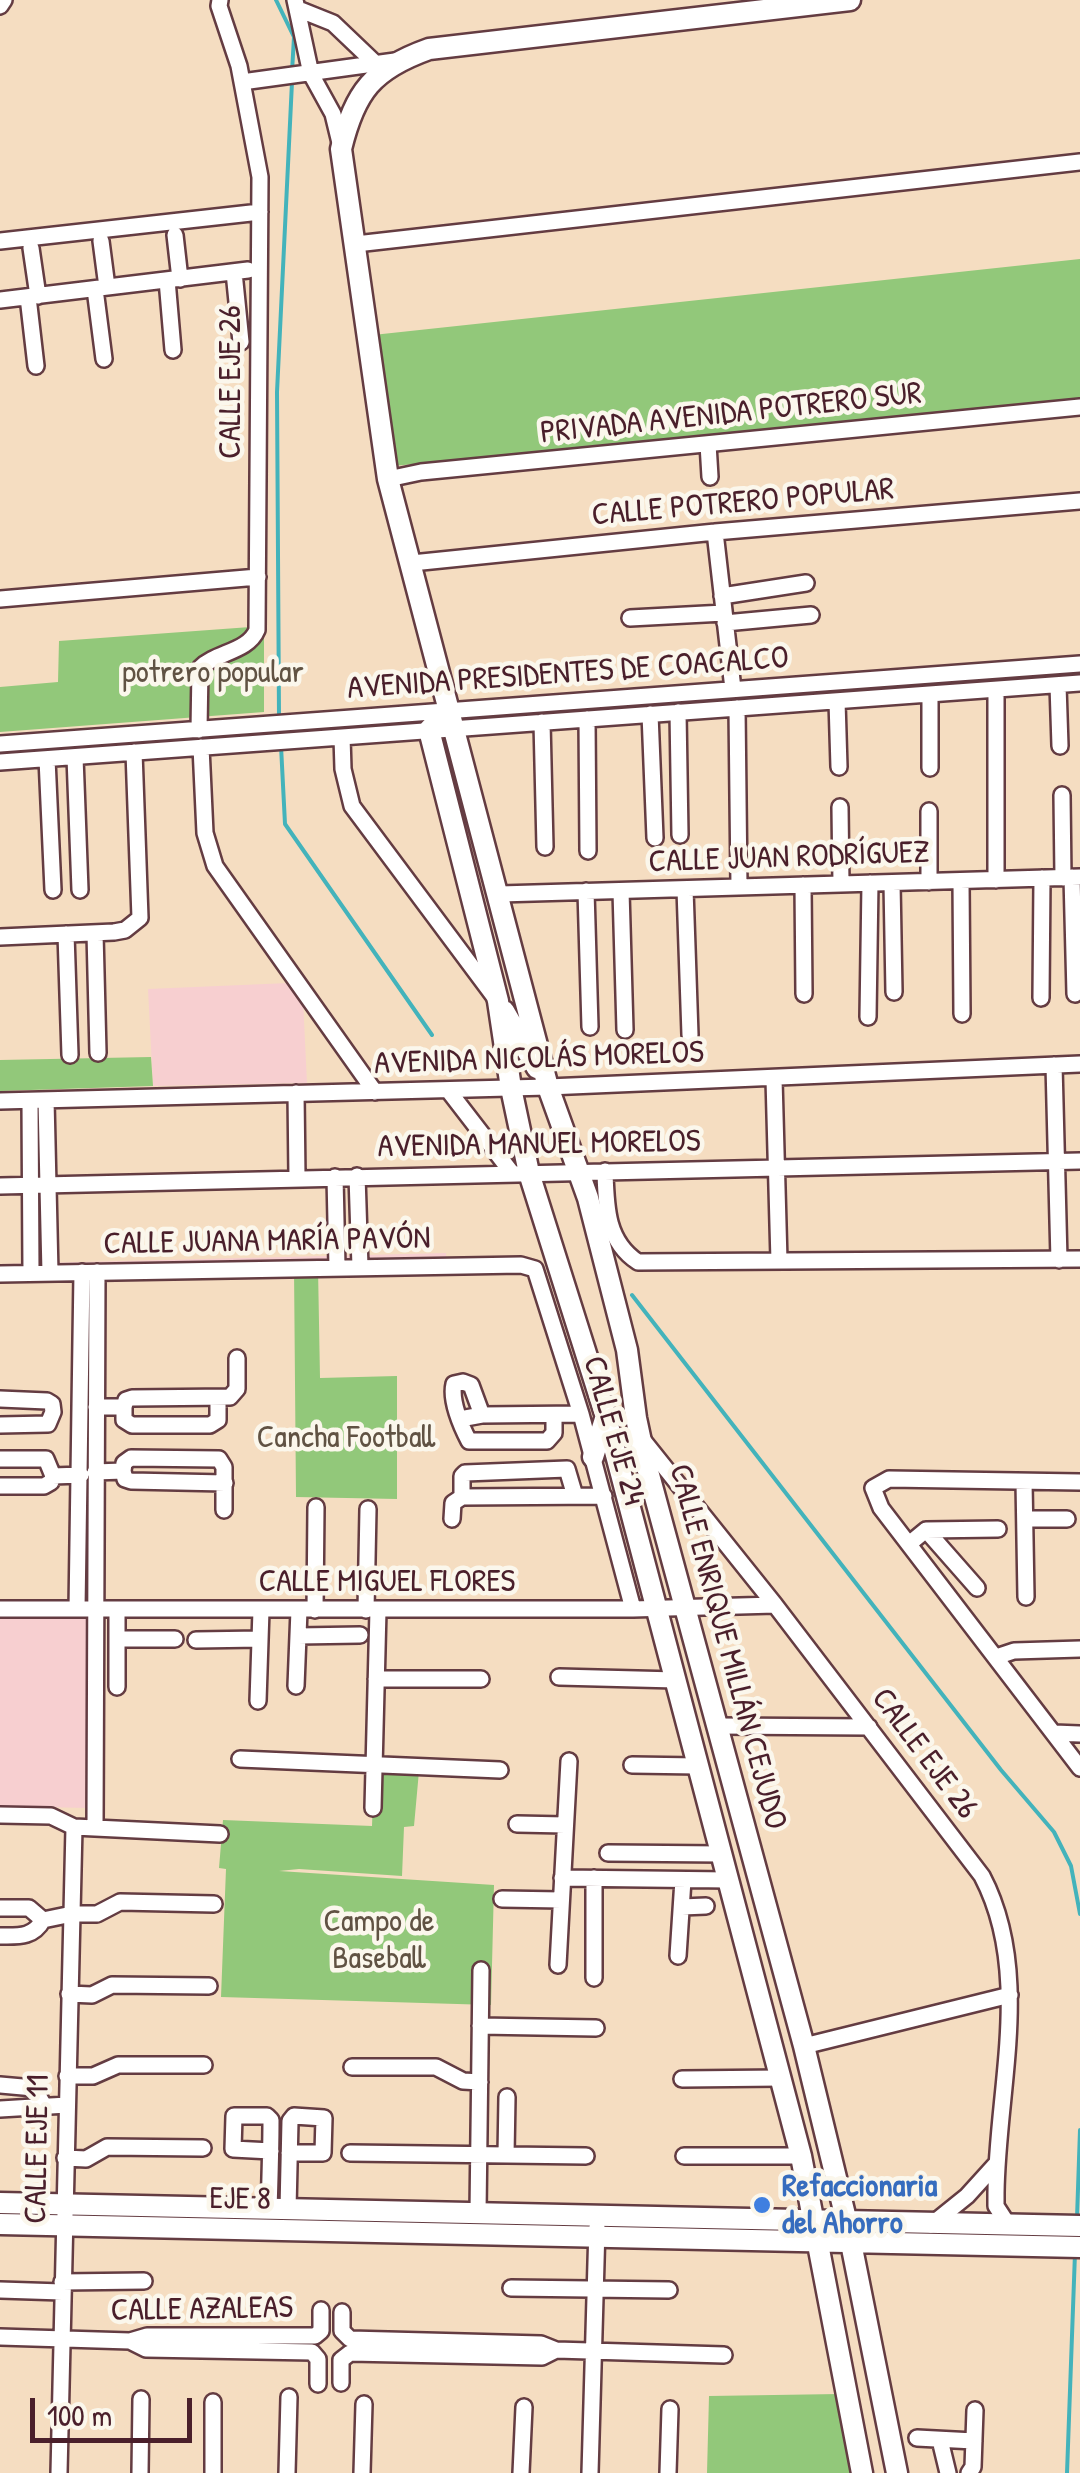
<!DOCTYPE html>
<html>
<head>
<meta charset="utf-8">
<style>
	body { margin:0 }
	#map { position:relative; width:1080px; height:2473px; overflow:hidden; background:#f5ddc1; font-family:"Patrick Hand",sans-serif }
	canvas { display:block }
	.scale { position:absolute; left:30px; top:2398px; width:162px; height:45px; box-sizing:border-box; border:5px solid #4a1f2b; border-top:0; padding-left:12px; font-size:30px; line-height:35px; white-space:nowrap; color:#4a1f2b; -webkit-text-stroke:8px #fbf7ec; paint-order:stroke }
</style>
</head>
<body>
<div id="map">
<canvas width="1080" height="2473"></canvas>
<div class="scale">100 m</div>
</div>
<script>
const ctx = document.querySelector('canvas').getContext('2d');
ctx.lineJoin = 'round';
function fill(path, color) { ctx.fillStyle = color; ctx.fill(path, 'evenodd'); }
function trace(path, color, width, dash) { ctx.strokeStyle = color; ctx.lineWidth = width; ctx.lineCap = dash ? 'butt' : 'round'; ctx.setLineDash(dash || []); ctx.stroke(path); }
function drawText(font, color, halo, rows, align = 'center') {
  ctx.font = font + ' "Patrick Hand",sans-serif'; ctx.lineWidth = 9; ctx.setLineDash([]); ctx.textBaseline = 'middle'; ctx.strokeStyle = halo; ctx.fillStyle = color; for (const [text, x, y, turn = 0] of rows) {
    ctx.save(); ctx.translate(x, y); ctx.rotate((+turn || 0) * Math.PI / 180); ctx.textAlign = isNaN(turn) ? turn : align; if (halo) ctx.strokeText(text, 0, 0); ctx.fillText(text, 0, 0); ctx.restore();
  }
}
fill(new Path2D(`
	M 289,983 L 303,999 L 307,1083 L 153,1086 L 148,989 Z
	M 446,1253 L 447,1276 L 0,1283 L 0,1264 Z
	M 89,1614 L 85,1808 L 0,1806 L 0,1616 Z`), '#f7cfd0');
fill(new Path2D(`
	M 1080,259 L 1080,402 L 393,466 L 373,335 Z
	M 264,626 L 264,712 L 0,732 L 0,687 L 58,682 L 59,641 Z
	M 151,1057 L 153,1086 L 0,1091 L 0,1060 Z
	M 294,1268 L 318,1268 L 320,1378 L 397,1376 L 397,1499 L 296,1497 Z
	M 374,1770 L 419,1771 L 414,1826 L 404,1827 L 402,1876 L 299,1869 L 279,1871 L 494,1885 L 491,2005 L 221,1997 L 226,1869 L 219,1868 L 223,1820 L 372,1826 Z
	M 839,2394 L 852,2473 L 707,2473 L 709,2396 Z`), '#92c87a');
trace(new Path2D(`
	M 276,0 L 294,37 L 292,72
	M 279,717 L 277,392 L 292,82
	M 281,746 L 285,824 L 432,1035
	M 632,1295 L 1001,1770 L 1054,1832 L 1071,1866 L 1080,1914
	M 1077,2218 L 1080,2130
	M 1067,2473 L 1075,2253`), '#43b3bb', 4);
const minor = new Path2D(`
	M 295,0 L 311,74 L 333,114 L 341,147
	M 0,6 L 4,0
	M 298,9 L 333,23 L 376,64
	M 242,82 L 395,61
	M 175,235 L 180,279
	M 0,241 L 260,212
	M 101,241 L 107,287
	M 356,244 L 1080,162
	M 31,248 L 38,296
	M 234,272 L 241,342
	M 167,280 L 173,350
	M 95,289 L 104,359
	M 28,297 L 36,366
	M 0,300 L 248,270
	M 708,444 L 710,477
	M 388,479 L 421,472 L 1080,407
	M 715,532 L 733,689
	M 412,563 L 715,532 L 1080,501
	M 722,596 L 806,583
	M 0,599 L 258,577
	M 630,618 L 724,613
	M 725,623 L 811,615
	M 1058,685 L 1060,746
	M 837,701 L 839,767
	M 737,708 L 739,887
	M 678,712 L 680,835
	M 650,714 L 655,838
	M 587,719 L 588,851
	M 542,722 L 545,847
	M 199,730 L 200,668 C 216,652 248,652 257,630 L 260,177 L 239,66 L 219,6 L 220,0
	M 342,737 L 343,769 L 352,806 L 493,995
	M 0,744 L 1080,664
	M 201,747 L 205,833 L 215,866 L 375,1092
	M 75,757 L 80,890
	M 47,759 L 53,890
	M 0,762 L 1080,683
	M 930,768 L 930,694
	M 1062,795 L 1063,878
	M 840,807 L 841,884
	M 1072,877 L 1075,994
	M 996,880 L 996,690
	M 961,881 L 962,1014
	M 929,882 L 929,811
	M 892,883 L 894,992
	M 803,885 L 804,994
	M 685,889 L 690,1035
	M 586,891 L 590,1027
	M 621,891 L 625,1030
	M 500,894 L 1080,877
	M 95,933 L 98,1053
	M 66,934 L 70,1055
	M 0,937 L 114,932 L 125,930 L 140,918 L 134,752
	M 1041,998 L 1042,878
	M 868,1017 L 870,883
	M 1054,1065 L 1059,1260
	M 774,1079 L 779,1261
	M 448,1090 L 512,1173
	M 296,1093 L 297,1178
	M 46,1100 L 50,1273
	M 0,1101 L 548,1087 L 1080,1064
	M 30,1101 L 31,1273
	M 605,1171 C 606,1206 606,1241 638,1262 L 1080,1259
	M 357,1176 L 360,1267
	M 335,1177 L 337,1267
	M 0,1186 L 1080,1161
	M 0,1274 L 521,1265 L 535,1269 L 581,1414 L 633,1609
	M 0,1399 L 47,1401 L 52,1404 L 53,1412
	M 96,1407 L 124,1407 L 126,1400 L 132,1398 L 230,1397 L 237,1389 L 237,1358
	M 124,1407 L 124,1420 L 132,1425 L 210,1425 L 218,1420 L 218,1398
	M 482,1415 L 581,1414
	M 460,1419 L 482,1415 L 471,1385 L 463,1382 L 454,1384 C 450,1400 461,1426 469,1441 L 547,1441 L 554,1433 L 554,1415
	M 0,1425 L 48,1424 L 53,1412
	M 642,1439 L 775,1605 L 982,1876 C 1033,1973 997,2089 996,2193 L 996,2206 L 1009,2226
	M 0,1459 L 46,1459 L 53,1476
	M 123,1471 L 124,1463 L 131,1458 L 219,1459 L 224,1467 L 224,1510
	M 95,1472 L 123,1471 L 125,1479 L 131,1481 L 225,1483
	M 1024,1482 L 1026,1597
	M 1080,1482 L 889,1479 L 873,1488 L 881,1508 L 1080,1768
	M 0,1486 L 44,1486 L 51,1482 L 53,1476 L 81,1475
	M 462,1497 L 462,1476 L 465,1473 L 567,1469 L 575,1496
	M 452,1519 L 453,1503 L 462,1497 L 604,1496
	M 1025,1519 L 1067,1519
	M 926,1530 L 977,1588
	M 909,1544 L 926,1530 L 998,1529
	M 0,1609 L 633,1609 L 775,1605
	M 77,1609 L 82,1272
	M 315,1610 L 316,1507
	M 366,1610 L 368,1509
	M 298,1636 L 360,1635
	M 117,1639 L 175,1639
	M 196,1640 L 260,1639
	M 996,1657 L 1014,1651 L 1080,1649
	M 559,1677 L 676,1680
	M 376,1679 L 481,1679
	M 296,1686 L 299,1610
	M 117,1687 L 117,1609
	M 258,1701 L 261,1610
	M 717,1726 L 869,1727
	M 1054,1733 L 1080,1734
	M 240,1759 L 500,1770
	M 632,1765 L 698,1766
	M 373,1808 L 378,1610
	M 0,1815 L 51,1816 L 74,1827 L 220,1834
	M 517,1824 L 565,1825
	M 95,1827 L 97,1272
	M 608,1853 L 722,1854
	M 562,1878 L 729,1880
	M 594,1878 L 594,1978
	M 502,1899 L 561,1900
	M 682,1907 L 706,1906
	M 0,1908 L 29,1908 L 43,1920
	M 0,1936 C 18,1936 33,1938 43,1920 L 72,1914 L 97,1914 L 120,1902 L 214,1904
	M 678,1956 L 683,1880
	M 558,1965 L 569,1761
	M 69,1994 L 92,1995 L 112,1985 L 209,1986
	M 480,2026 L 596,2028
	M 804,2046 L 1010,1995
	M 352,2067 L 436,2067 L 463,2081 L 480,2082
	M 67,2076 L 93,2076 L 118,2065 L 204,2065
	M 682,2079 L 781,2078
	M 0,2085 L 34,2088 L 43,2104
	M 0,2109 L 67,2105
	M 350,2153 L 586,2156
	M 506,2155 L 507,2097
	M 684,2156 L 801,2156
	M 65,2158 L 86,2159 L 107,2147 L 203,2148
	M 269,2209 C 270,2179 271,2149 271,2120 L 267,2116 L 234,2116 L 233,2149 L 271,2151
	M 288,2209 L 290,2121 L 294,2116 L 324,2118 L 323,2153 L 289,2153
	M 478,2213 L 481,1970
	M 931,2225 L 967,2196 L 996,2164
	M 62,2282 L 144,2281
	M 511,2288 L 669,2290
	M 0,2290 L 62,2292
	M 342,2312 L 342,2331 L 350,2339 L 541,2344 L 556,2350 L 724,2355
	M 0,2337 L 130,2341 L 147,2336 L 315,2336 L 321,2331 L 321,2310
	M 130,2341 L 146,2349 L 312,2352 L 318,2359 L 318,2384
	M 341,2383 L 341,2360 L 350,2353 L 542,2357 L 556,2350
	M 917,2438 L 974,2441
	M 940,2440 L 948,2473
	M 59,2473 L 74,1827
	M 140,2473 L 141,2399
	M 213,2473 L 213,2402
	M 287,2473 L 289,2397
	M 362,2473 L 364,2404
	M 521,2473 L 524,2407
	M 590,2473 L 597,2227
	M 668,2473 L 670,2409
	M 969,2473 L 973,2467 L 975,2410`);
const major = new Path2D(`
	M 850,0 L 429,49 C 373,69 355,91 341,149 L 388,479 L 548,1087 L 588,1198 L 627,1350 L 636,1418 L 645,1460 L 804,2046 L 847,2223 L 897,2473
	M 448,710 L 429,730 L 498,1001 L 511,1088 L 529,1173 L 606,1417 L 801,2156 L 862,2473
	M 504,1011 L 537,1068
	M 593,1457 L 605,1419
	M 0,2203 L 1080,2226
	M 0,2224 L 1080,2247`);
trace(minor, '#643c42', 20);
trace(major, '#643c42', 25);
trace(minor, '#fff', 15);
trace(major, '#fff', 20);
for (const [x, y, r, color] of [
	[762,2205,10,"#3f7fe0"]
]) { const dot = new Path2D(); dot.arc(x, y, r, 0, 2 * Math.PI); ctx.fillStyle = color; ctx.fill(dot); trace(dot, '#fbf7ec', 4); }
drawText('32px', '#4a1f2b', '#fbf7ec', [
	["CALLE EJE 26",231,382,-90],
	["PRIVADA AVENIDA POTRERO SUR",731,414,-6],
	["CALLE POTRERO POPULAR",743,503,-5],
	["AVENIDA PRESIDENTES DE COACALCO",568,674,-4],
	["CALLE JUAN RODRÍGUEZ",789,858,-2],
	["AVENIDA NICOLÁS MORELOS",539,1059,-2],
	["AVENIDA MANUEL MORELOS",539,1145,-1],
	["CALLE JUANA MARÍA PAVÓN",267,1242,-1],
	["CALLE EJE 24",613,1431,74],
	["CALLE MIGUEL FLORES",387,1582],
	["CALLE ENRIQUE MILLÁN CEJUDO",727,1647,75],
	["CALLE EJE 26",924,1754,53],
	["CALLE EJE 11",38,2149,-89],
	["EJE 8",240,2200,1],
	["CALLE AZALEAS",202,2310,-1]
]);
drawText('32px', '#605243', '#fbf7ec', [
	["potrero popular",213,673],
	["Cancha Football",346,1438],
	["Campo de",379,1922],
	["Baseball",379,1959]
]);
drawText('bold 32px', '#366cbe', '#fbf7ec', [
	["Refaccionaria",782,2187],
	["del Ahorro",782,2224]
], 'left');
</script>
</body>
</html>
